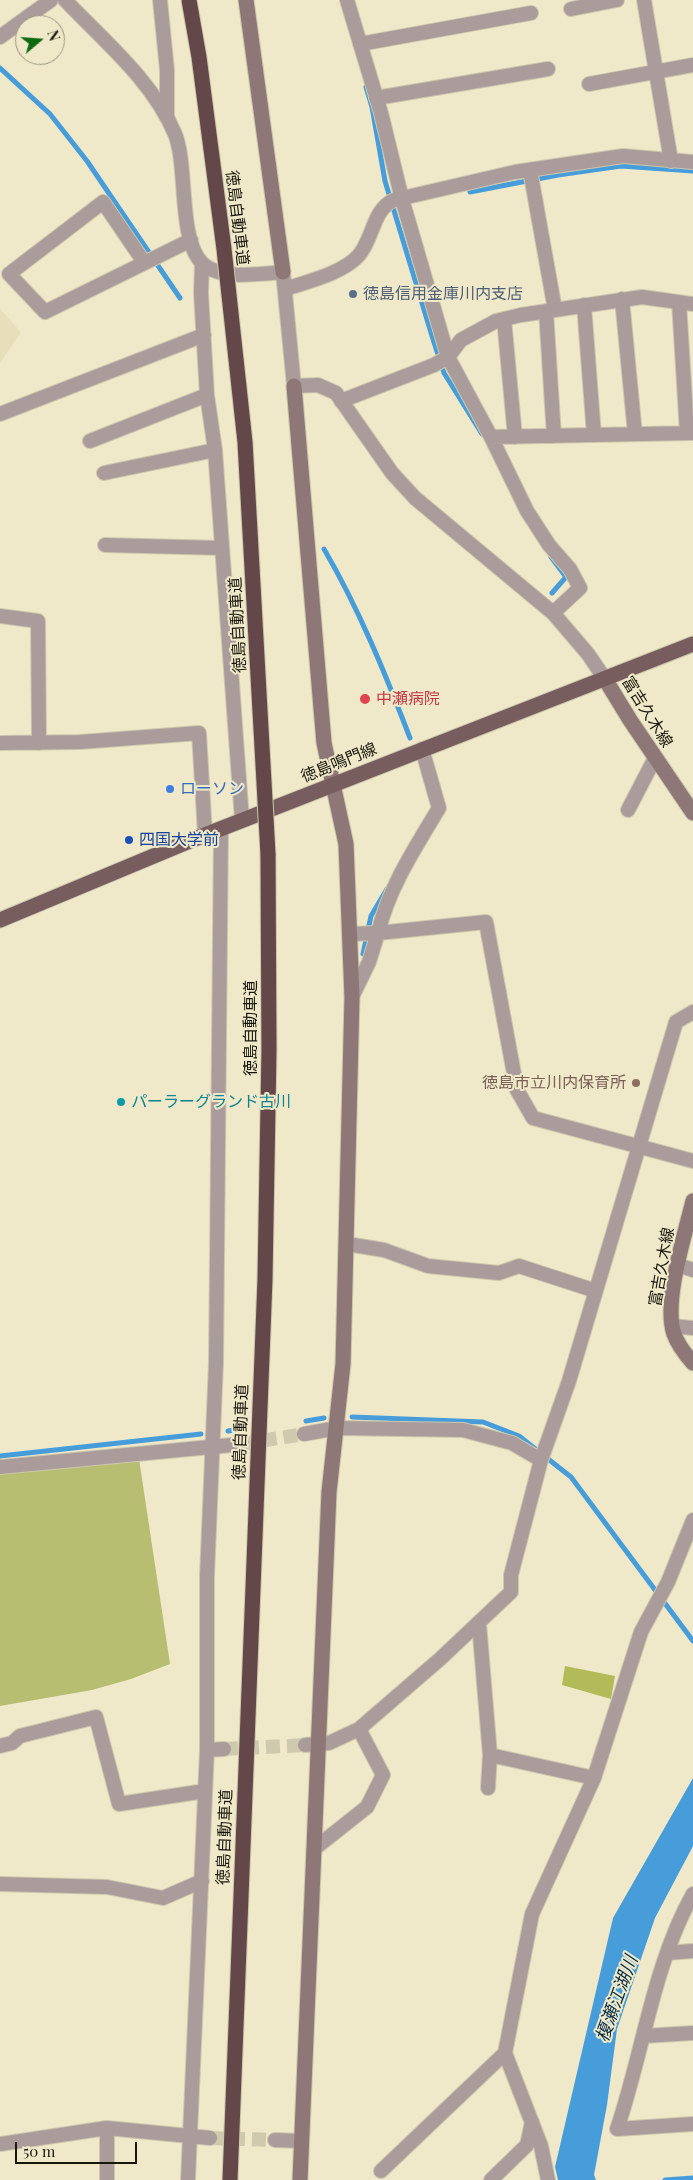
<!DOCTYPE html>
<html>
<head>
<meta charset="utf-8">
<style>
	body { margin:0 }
	#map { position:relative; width:693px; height:2180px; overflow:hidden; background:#efe9ca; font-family:"Playfair Display",serif }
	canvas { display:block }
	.north { position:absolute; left:15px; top:15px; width:50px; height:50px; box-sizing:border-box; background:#efe9ca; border:1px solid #99957e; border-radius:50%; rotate:72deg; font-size:14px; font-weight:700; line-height:20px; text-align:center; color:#19170c }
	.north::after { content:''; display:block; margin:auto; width:18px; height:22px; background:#0e6911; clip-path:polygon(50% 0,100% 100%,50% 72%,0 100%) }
	.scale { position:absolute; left:15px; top:2142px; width:122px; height:22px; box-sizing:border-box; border:2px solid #19170c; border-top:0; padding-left:6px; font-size:15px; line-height:18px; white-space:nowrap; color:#19170c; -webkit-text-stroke:4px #efe9ca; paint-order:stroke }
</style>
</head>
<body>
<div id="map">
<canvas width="693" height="2180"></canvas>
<div class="north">N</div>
<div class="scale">50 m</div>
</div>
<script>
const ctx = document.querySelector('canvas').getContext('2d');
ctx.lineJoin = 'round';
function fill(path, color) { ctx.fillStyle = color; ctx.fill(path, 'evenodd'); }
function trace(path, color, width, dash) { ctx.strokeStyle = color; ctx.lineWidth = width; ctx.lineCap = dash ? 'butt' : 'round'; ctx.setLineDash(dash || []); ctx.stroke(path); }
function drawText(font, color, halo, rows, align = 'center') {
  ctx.font = font + ' "Playfair Display","Noto Sans JP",serif'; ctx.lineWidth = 4; ctx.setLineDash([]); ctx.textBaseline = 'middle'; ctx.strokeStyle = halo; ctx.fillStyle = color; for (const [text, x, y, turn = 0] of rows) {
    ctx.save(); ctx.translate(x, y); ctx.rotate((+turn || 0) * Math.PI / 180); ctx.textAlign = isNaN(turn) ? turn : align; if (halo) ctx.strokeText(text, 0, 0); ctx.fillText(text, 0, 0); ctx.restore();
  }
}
fill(new Path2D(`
	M 0,309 L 21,332 L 0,363 Z`), '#e7dfb9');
fill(new Path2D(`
	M 139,1459 L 170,1664 L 131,1679 L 92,1690 L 0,1706 L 0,1473 Z`), '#b7be72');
fill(new Path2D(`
	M 565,1666 L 615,1676 L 611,1699 L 562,1685 Z`), '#b3bb58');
fill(new Path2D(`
	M 693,1778 L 693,1846 L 655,1918 L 617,2029 L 607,2105 L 594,2175 L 596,2180 L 558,2180 L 555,2167 L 613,1918 Z`), '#469dda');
trace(new Path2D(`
	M 0,68 L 50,114 L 87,161 L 180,298
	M 366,87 L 372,107 L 385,181 L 432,336 L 444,373 L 482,434
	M 470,192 L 558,175 L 621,166 L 693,171
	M 324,549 C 359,609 385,673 410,738
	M 551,557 L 566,577 L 552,593
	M 363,954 L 371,916 L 387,889
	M 352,1417 L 483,1422 L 519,1436 L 571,1477 L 693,1641
	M 306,1421 L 324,1418
	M 228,1431 L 241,1429
	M 0,1456 L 201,1434
	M 665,2180 L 693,2178`), '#469dda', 5);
trace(new Path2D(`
	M 242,1444 L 304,1434
	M 224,1749 L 305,1745
	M 210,2138 L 275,2140`), '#cfcaae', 14, [14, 7]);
const street = new Path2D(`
	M 65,0 C 104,41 153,81 175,134 C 188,166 178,239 202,263 C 219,280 261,274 283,272 L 294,386 L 318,385 L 336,393 L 392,473 L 415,498 L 553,613 L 588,654 L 605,679
	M 160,0 L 167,70 L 167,116
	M 347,0 L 381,113 L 402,199 L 448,357 L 491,437 L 527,511 L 549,545 L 570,569 L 580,588 L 553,613
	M 644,0 L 671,161
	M 571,9 L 617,0
	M 0,37 L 51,0
	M 360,44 L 531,13
	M 589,84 L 693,65
	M 376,98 L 548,69
	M 530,170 L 555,310
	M 144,262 L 103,202 L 9,274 L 45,312 L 191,240
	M 202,263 L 201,293 L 207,395 L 215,450 L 242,820
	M 285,289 C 306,282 344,273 359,255 C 373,239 373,209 394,200 L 515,172 L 623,156 L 693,162
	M 622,299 L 635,434
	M 679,302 L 687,433
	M 584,305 L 594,435
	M 546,311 L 554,436
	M 504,319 L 515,437
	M 341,401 L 434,365 L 448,357 L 461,340 L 496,321 L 521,315 L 642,297 L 693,304
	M 0,414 L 204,335
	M 491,437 L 693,433
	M 90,441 L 207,395
	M 104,473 L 215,450
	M 105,545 L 222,548
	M 0,616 L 38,621 L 39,743
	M 0,743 L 80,742 L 199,733 L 205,834
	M 628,810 L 655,758
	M 350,934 L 378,933 C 389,887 415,848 439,808 L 422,749
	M 352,997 L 369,962 L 378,933 L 486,922 L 517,1090 L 533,1118 L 693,1161
	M 347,1244 L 384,1250 L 428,1266 L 499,1273 L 519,1266 L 596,1291
	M 678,1265 L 693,1270
	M 672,1326 L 693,1328
	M 304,1434 L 337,1428 L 463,1430 L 512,1443 L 541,1460
	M 0,1467 L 242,1444
	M 479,1623 L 490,1755 L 488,1788
	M 305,1745 L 329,1743 L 359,1729 L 440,1659 L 511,1592 L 511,1575 L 541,1460 L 569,1381 L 676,1022 L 693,1012
	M 0,1746 L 12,1743 L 20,1736 L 96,1717 L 119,1804 L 205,1791
	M 207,1750 L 224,1749
	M 490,1755 L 594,1778
	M 314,1849 L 367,1807 L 383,1775 L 359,1729
	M 0,1884 L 107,1887 L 163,1898 L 202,1881
	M 693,1894 C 653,1965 643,2053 617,2129 L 693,2124
	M 667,1953 L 693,1951
	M 644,2036 L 693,2033
	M 107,2128 L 107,2180
	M 275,2140 L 301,2141
	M 0,2144 L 107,2128 L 210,2138
	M 381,2171 L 505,2053
	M 188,2180 L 207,1750 L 207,1576 L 216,1363 L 221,829
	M 491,2180 L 527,2145 L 532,2122
	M 548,2180 L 541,2146 L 505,2053 L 532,1914 L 594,1778 L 641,1632 L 668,1582 L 693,1520`);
const secondary = new Path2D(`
	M 246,0 L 283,272
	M 294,386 L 324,743 L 346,844 L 352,997 L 343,1364 L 329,1492 L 300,2180
	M 605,679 L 630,720 L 693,813
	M 693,1201 C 685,1235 663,1301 674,1334 C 678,1345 685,1354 693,1363`);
const primary = new Path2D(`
	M 0,920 L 192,840 L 693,644`);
const highway = new Path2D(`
	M 230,2180 L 265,1279 L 269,1050 L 268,854`);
trace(street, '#cdc7ac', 16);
trace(secondary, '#cdc7ac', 17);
trace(primary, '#cdc7ac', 17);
trace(highway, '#cdc7ac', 17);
trace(street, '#ab9c9c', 14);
trace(secondary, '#8d7777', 15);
trace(primary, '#775d5e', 15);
trace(highway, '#644748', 15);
const highwayBridge = new Path2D(`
	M 189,0 L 199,57 L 224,249 L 245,442 L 268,854`);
trace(highwayBridge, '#cdc7ac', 17, []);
trace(highwayBridge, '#644748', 15);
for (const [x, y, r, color] of [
	[353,294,5,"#5c6f8a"],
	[365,699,6,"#e0444e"],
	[170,789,5,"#3f7fe0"],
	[129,840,5,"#1a4fb4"],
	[636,1083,5,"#8d6e63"],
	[121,1102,5,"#0f9aa8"]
]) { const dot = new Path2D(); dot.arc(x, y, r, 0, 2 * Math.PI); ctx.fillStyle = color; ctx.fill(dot); trace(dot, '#efe9ca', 2); }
drawText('16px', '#19170c', '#efe9ca', [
	["徳島自動車道",237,218,83],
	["徳島自動車道",238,625,-93],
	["富吉久木線",647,712,58],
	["徳島鳴門線",339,763,-22],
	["徳島自動車道",251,1028,-90],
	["富吉久木線",662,1267,-80],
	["徳島自動車道",241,1432,-88],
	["徳島自動車道",225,1837,-88]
]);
drawText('16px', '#4e5e75', '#efe9ca', [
	["徳島信用金庫川内支店",363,294]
], 'left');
drawText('16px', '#be3a42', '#efe9ca', [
	["中瀬病院",376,699]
], 'left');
drawText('16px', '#366cbe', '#efe9ca', [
	["ローソン",180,789]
], 'left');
drawText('16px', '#164399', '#efe9ca', [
	["四国大学前",139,840]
], 'left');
drawText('16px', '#785e54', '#efe9ca', [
	["徳島市立川内保育所",626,1083]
], 'right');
drawText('16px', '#0d838f', '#efe9ca', [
	["パーラーグランド古川",131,1102]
], 'left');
drawText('italic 18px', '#082e47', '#efe9ca', [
	["榎瀬江湖川",617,1999,-70]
]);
</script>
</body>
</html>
